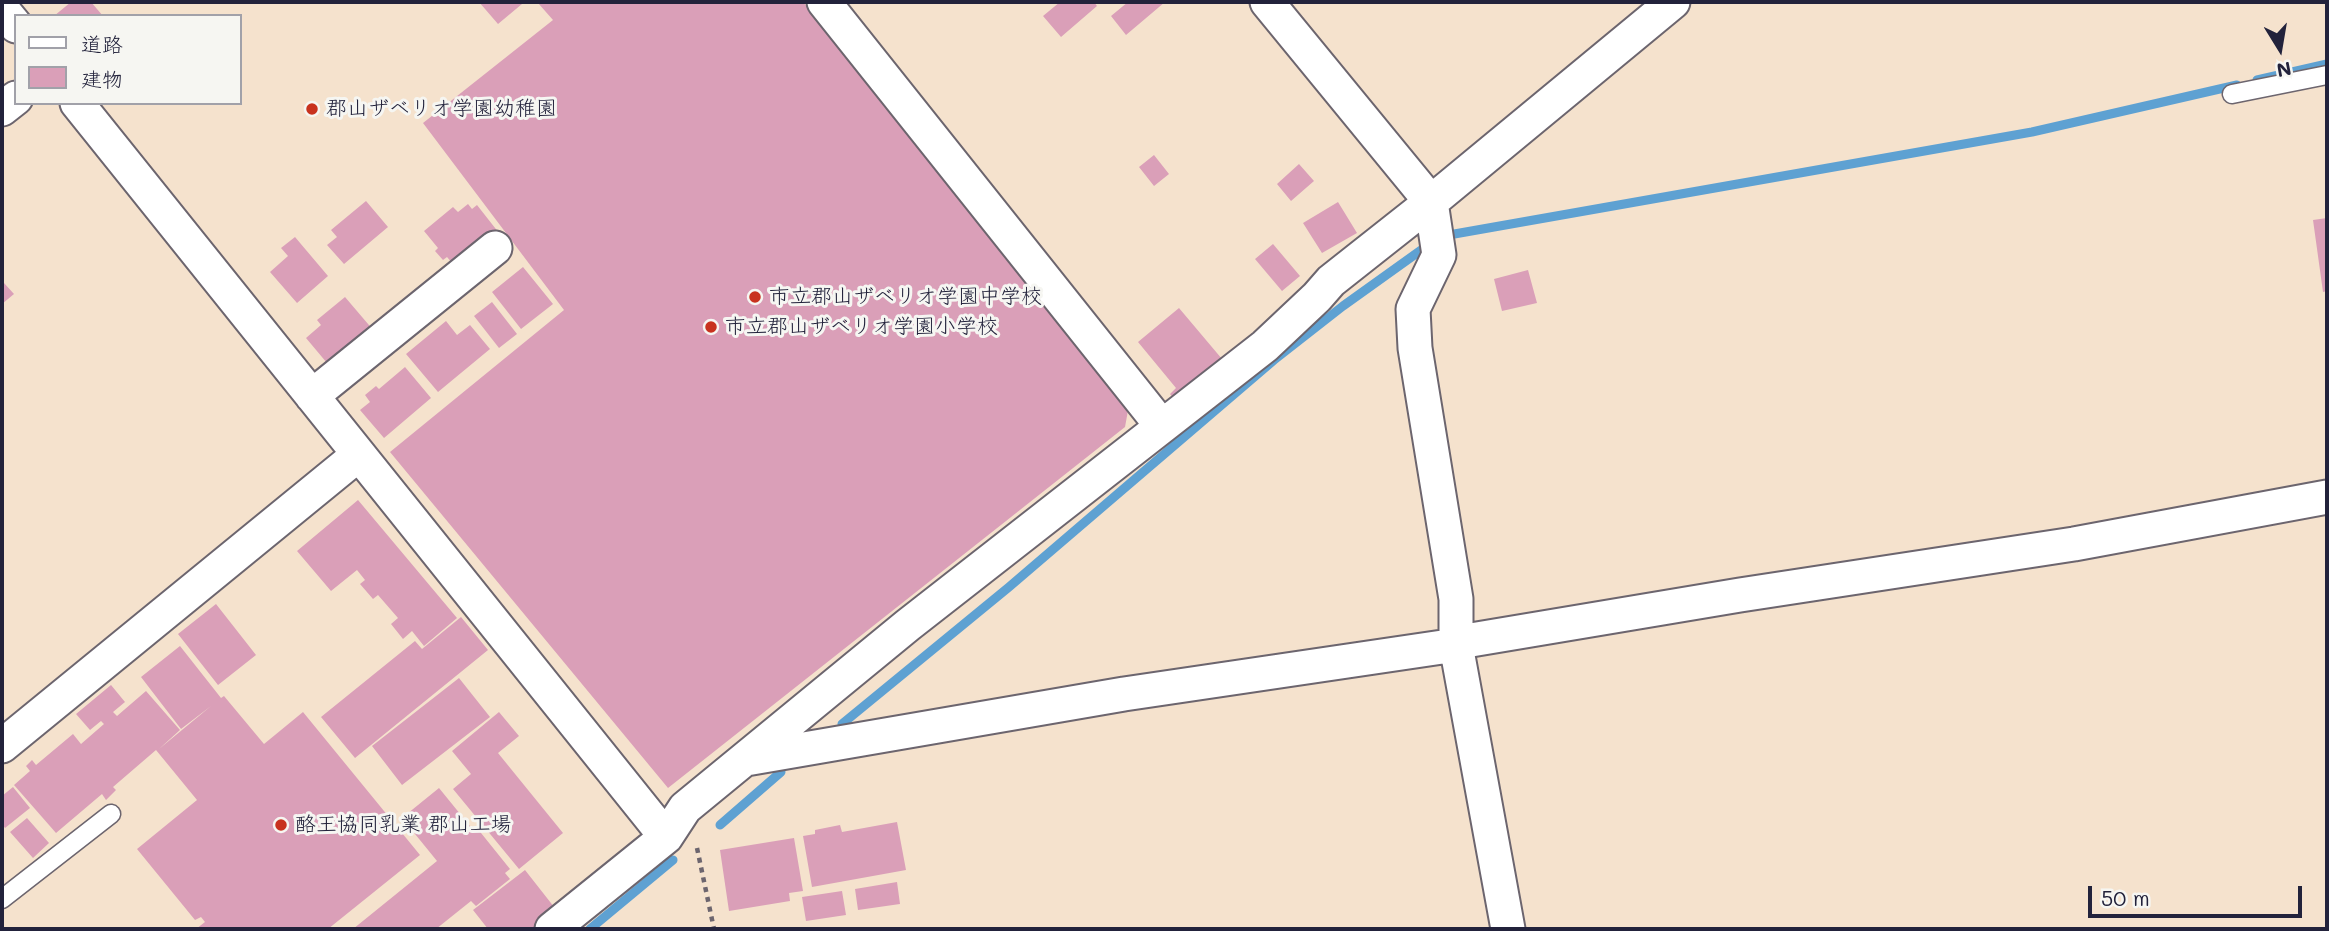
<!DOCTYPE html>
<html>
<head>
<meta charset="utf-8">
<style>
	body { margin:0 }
	#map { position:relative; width:2329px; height:931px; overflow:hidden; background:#f5e2cd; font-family:Mali,"Klee One",sans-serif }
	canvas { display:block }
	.frame { position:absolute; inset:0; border:4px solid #22223b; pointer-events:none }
	.legend { position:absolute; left:14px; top:14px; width:228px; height:91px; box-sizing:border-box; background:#f6f6f2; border:2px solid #a1a1a9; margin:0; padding:9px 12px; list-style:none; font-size:21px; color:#22223b }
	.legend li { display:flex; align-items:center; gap:14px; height:35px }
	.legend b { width:35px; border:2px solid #a1a1a9 }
	.north { position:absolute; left:2245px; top:14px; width:70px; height:70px; -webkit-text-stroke:5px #f6f6f2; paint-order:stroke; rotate:169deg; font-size:19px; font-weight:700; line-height:28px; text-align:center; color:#22223b }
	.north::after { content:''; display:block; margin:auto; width:24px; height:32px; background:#22223b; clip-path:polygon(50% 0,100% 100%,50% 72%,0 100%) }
	.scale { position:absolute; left:2088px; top:886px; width:214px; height:32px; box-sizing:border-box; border:4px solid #22223b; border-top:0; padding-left:9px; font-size:21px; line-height:24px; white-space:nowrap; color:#22223b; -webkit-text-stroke:5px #f6f6f2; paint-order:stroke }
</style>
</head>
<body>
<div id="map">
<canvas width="2329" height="931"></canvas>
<div class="frame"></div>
<ul class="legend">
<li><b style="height:9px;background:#fff"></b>道路</li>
<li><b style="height:19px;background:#da9fb8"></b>建物</li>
</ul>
<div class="north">N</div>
<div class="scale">50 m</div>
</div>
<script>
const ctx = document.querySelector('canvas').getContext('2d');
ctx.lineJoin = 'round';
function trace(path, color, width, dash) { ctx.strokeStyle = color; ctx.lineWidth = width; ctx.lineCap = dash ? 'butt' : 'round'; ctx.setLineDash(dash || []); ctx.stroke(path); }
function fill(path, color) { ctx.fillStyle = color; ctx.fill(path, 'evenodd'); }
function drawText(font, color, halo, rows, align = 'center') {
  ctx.font = font + ' Mali,"Klee One",sans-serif'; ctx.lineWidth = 6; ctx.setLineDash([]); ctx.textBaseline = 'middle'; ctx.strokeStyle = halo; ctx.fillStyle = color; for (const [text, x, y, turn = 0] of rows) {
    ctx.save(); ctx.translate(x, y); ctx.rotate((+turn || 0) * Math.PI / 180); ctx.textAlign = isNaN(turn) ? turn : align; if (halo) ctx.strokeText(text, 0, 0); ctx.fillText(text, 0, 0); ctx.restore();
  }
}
trace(new Path2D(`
	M 2257,80 L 2327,64
	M 1443,236 L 2032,132 L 2237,85
	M 842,724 L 1009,587 L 1274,360 L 1343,306 L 1431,243
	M 720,825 L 781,772
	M 590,929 L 673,860`), '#5ea1d2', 9);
fill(new Path2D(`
	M 71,2 L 91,2 L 103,16 L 54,16 Z
	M 479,2 L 520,2 L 522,4 L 498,24 Z
	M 540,2 L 803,2 L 1129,405 L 1125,427 L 668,788 L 390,452 L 564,310 L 423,123 L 553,20 L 538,3 Z
	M 1060,2 L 1094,2 L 1097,6 L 1061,37 L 1043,16 Z
	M 1128,2 L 1165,2 L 1126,35 L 1111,16 Z
	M 1154,155 L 1169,174 L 1154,186 L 1139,167 Z
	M 1299,164 L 1314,181 L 1291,201 L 1277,184 Z
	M 366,201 L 388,227 L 344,264 L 327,245 L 337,237 L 331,230 Z
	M 1338,202 L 1357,233 L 1322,253 L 1303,223 Z
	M 468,204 L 472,209 L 477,205 L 499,233 L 453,264 L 447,257 L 443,260 L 435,251 L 438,248 L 424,231 L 453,207 L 458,212 Z
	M 2327,218 L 2327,291 L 2323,292 L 2313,220 Z
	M 295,237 L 328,276 L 297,303 L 270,272 L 288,256 L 281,248 Z
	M 1273,244 L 1300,276 L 1282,291 L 1255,259 Z
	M 523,267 L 553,304 L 521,329 L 492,292 Z
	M 1528,270 L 1537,303 L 1502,311 L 1494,279 Z
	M 4,283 L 14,294 L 2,304 L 2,285 Z
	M 345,297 L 374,331 L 327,363 L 306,338 L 321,325 L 317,320 Z
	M 492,302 L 517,334 L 499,348 L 474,316 Z
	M 1179,308 L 1222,359 L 1174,399 L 1170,394 L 1176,388 L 1138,342 Z
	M 446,321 L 457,335 L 470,325 L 490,349 L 438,392 L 406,354 Z
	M 405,367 L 431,398 L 384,438 L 360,410 L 370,402 L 365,395 L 376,386 L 379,389 Z
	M 358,500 L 457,618 L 424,646 L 412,631 L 403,639 L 391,624 L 398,618 L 378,595 L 373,599 L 360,584 L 365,580 L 357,570 L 331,591 L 297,551 Z
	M 216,604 L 256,655 L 218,685 L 178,634 Z
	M 461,617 L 488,650 L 355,758 L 321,717 L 415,641 L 422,649 Z
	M 180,646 L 221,698 L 224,696 L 264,744 L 303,712 L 420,855 L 328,929 L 196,929 L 205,922 L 201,917 L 195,920 L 137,849 L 197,800 L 156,750 L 113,787 L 116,790 L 106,800 L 102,794 L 56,833 L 14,785 L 30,771 L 26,766 L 32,760 L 36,765 L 73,734 L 81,744 L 104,724 L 101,721 L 90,730 L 76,714 L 111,685 L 125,702 L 113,712 L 117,716 L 146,691 L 180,730 L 159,749 L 211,706 L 181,729 L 141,677 Z
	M 459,678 L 490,717 L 402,785 L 372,746 Z
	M 499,712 L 519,736 L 498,753 L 563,833 L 519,869 L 453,789 L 471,774 L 452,751 Z
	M 13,787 L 30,808 L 5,828 L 2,824 L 2,796 Z
	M 439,788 L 474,831 L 477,828 L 510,869 L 505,873 L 510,879 L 476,906 L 471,901 L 436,929 L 353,929 L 437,861 L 402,818 Z
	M 27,818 L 49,843 L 33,858 L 10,832 Z
	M 897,822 L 906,870 L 812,887 L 803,836 L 815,834 L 815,830 L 840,825 L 842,832 Z
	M 794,838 L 803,891 L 789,893 L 790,901 L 729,911 L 720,850 Z
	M 525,870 L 558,912 L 536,929 L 488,929 L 473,910 Z
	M 897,882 L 900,904 L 858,910 L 855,889 Z
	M 842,891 L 846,915 L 806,921 L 802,897 Z`), '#da9fb8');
const lane = new Path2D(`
	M 2232,94 L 2327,75
	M 2,899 L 111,814`);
const street = new Path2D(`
	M 824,2 L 1161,425
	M 1267,2 L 1431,202 L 1439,255 L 1413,309 L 1415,348 L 1456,599 L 1456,645 L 1508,929
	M 2,9 L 16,26
	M 77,103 L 666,837
	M 2,109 L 16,98
	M 312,396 L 495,248
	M 2,746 L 358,455
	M 746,759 L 1124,694 L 1456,645 L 1471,640 L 1740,595 L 2074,544 L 2327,497
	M 552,929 L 666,837 L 685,808 L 908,625 L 1265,346 L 1317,297 L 1331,281 L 1431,202 L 1673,2`);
trace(lane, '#6c656e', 21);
trace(street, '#6c656e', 37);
trace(new Path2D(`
	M 697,848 L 714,929`), '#6c656e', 4.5, [5, 5]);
trace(lane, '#fff', 18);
trace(street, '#fff', 33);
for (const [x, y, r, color] of [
	[312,109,7,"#c8321e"],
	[755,297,7,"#c8321e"],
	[711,327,7,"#c8321e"],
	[281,825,7,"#c8321e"]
]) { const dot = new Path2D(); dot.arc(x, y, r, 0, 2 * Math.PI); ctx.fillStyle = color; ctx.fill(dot); trace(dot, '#f6f6f2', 2.5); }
drawText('21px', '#22223b', '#f6f6f2', [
	["郡山ザベリオ学園幼稚園",326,109],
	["市立郡山ザベリオ学園中学校",769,297],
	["市立郡山ザベリオ学園小学校",725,327],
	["酪王協同乳業 郡山工場",295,825]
], 'left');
</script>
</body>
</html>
